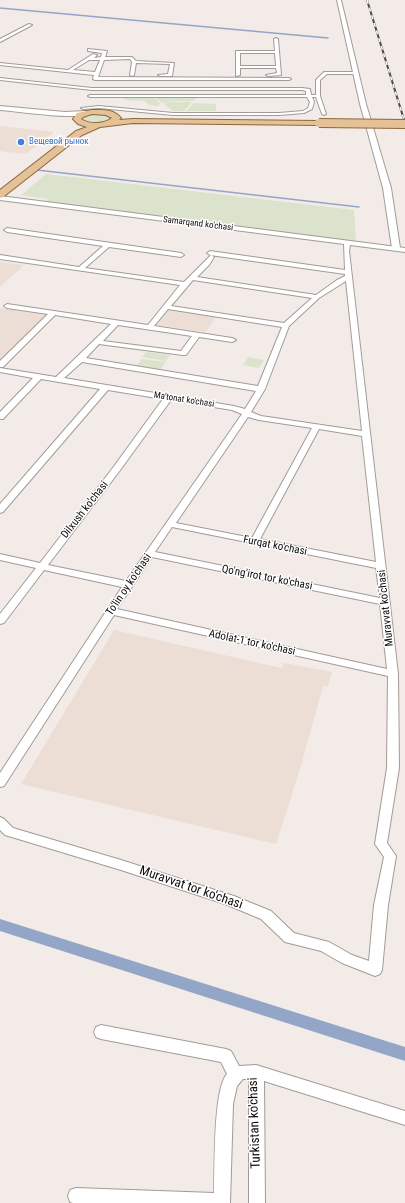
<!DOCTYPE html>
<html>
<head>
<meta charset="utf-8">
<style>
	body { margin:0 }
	canvas { display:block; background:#f2ebe7 }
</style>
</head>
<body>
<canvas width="405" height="1203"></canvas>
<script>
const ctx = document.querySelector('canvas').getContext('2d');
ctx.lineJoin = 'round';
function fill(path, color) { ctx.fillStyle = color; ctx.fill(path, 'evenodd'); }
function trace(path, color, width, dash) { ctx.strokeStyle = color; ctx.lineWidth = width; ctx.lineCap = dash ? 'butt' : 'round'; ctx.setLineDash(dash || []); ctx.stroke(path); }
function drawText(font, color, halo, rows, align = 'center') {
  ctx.font = font + ' "Roboto Condensed",sans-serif'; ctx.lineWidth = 3; ctx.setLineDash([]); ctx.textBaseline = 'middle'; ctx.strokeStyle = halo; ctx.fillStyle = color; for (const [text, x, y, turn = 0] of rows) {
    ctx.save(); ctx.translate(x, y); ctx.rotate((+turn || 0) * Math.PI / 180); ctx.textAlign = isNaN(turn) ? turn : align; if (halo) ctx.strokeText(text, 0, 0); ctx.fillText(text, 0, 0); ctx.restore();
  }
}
fill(new Path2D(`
	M 0,126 L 54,132 L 26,154 L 0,151 Z
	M 0,262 L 24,265 L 0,287 Z
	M 0,308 L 46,315 L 0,361 Z
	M 169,310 L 216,317 L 206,332 L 157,325 Z
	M 114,630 L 281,668 L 284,663 L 332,672 L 328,686 L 323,686 L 300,769 L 276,844 L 21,784 Z`), '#ecded5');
fill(new Path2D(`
	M 121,96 L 153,97 L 161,104 L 157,106 L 149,105 L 144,101 L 125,100 Z
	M 155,97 L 198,97 L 193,101 L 172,101 L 162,103 Z
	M 168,102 L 192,102 L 184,111 L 173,111 L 164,104 Z
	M 194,103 L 216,104 L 216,111 L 186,111 Z
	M 93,114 L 107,115 L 111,118 L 109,121 C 99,123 89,125 81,119 Z
	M 46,174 L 354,210 L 356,242 L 45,202 L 48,199 L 21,195 Z
	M 146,352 L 170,355 L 166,361 L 142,357 Z
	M 248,357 L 264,360 L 259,368 L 243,365 Z
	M 142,359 L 166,362 L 160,370 L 136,366 Z`), '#dbe3cc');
trace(new Path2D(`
	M 0,8 L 328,38
	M 37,170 L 359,207`), '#93a6c7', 1.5);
fill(new Path2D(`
	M 0,919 L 405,1047 L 405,1061 L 0,931 Z`), '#93a6c7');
const minor = new Path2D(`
	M 29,24 L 32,25 L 0,42 L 0,39 Z
	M 276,38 L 278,39 L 281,75 L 268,76 L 266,75 L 277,73 L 276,68 L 240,68 L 240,75 L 236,76 L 236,51 L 275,51 L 274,39 ZM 240,53 L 275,53 L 276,66 L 240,66 Z
	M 88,49 L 107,51 L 105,57 L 132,57 L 136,61 L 174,63 L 172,76 L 160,76 L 158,75 L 168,74 L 170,64 L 136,63 L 134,75 L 132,76 L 130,75 L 132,62 L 130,59 L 104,60 L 98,77 L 289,78 L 291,79 L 289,80 L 95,80 L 93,79 L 94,75 L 0,65 L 0,63 L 68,70 L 93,54 L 97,55 L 94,58 L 101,57 L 102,53 L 88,51 ZM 89,60 L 100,60 L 95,72 L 73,70 Z
	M 324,72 L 356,72 L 358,73 L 356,74 L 327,74 L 320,80 L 320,96 L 326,114 L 324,115 L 322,114 L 316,97 L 312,97 L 314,102 L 312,109 L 304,113 L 279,115 L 173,115 L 99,108 L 83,109 L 81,108 L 99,106 L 173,113 L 279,113 L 303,111 L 308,108 L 310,102 L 307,97 L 90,97 L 88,96 L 90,95 L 306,95 L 306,91 L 302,90 L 92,90 L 0,80 L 0,78 L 92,88 L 302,88 L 310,89 L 311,95 L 316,95 L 316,80 Z
	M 0,196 L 405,248 L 405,252 L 350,245 L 349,251 L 398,674 L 399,768 L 387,843 L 396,856 L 388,905 L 382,970 L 380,974 L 375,976 L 342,963 L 321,951 L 285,942 L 261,919 L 225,904 L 121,870 L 5,835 L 0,830 L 0,817 L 4,819 L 13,828 L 121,860 L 234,896 L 271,911 L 294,933 L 329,942 L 352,955 L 369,961 L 374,905 L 384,857 L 375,844 L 387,768 L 388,676 L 114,615 L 4,786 L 0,787 L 0,773 L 122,587 L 44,570 L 4,623 L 0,624 L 0,614 L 36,568 L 0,560 L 0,554 L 40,563 L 112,469 L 163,399 L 108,390 L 3,512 L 0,513 L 0,504 L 100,389 L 41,379 L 3,419 L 0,419 L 0,412 L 33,378 L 0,372 L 0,368 L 56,377 L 111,324 L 55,315 L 3,367 L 0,367 L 0,361 L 48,314 L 7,308 L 4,306 L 7,304 L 148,325 L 180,285 L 0,259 L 0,255 L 79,267 L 103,246 L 7,232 L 4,230 L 7,228 L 181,253 L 184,255 L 181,257 L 109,247 L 85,268 L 184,282 L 211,255 L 214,257 L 209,265 L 197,277 L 316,295 L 337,280 L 345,276 L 345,274 L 210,255 L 207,253 L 210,251 L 345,270 L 344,244 L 0,200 ZM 193,280 L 312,298 L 284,323 L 171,306 ZM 346,281 L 362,431 L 261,416 L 251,412 L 265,389 L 289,326 L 319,298 ZM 168,309 L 282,327 L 258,386 L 86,358 L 99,344 L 183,355 L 186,355 L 199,337 L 232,342 L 236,340 L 232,338 L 154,326 ZM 118,325 L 192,336 L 181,351 L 103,341 ZM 82,362 L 256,391 L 245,409 L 234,406 L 64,378 ZM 171,400 L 232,410 L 242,414 L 126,581 L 48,565 L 118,473 ZM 248,417 L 259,420 L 312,428 L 252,538 L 176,523 ZM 319,429 L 362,436 L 376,562 L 260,539 ZM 172,527 L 376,568 L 380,598 L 155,552 ZM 152,557 L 380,604 L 387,669 L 117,609 Z
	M 101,1025 L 226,1049 L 231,1051 L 239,1066 L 256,1065 L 405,1111 L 405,1125 L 264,1081 L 265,1203 L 249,1203 L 249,1079 L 243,1079 L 237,1086 L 233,1104 L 230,1203 L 73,1203 L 70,1202 L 68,1196 L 70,1190 L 76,1188 L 214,1193 C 215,1169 213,1089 227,1074 L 221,1062 L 101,1039 L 96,1037 L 94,1032 L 96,1027 Z`);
const tertiary = new Path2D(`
	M 337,0 L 341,0 L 366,104 L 391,188 L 400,248 L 396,250 L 392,248 L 383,188 L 360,104 Z
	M 0,106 L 65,112 L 85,111 L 88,113 C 78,121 16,111 0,110 Z`);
const primary = new Path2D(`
	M 92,110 C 103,110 114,109 121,118 L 119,120 L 133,119 L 319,121 L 323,123 L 319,125 L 133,123 L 100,127 L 82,135 L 3,197 L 0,198 L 0,190 L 76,131 L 87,127 L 78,124 L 73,119 L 77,113 ZM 92,114 L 106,115 L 112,118 C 104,124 90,125 81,119 L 83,117 Z`);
trace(minor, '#a29b97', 2);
trace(tertiary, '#a29b97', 2);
trace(primary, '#8e6739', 2);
fill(minor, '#fff');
fill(tertiary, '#fff');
fill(primary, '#e5c198');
const rail = new Path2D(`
	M 367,0 L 405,123`);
trace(rail, '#4e4a48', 2);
trace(rail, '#fff', 1.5, [4]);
const primaryBridge = new Path2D(`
	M 319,123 L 405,124`);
trace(primaryBridge, '#8e6739', 10, []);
trace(primaryBridge, '#e5c198', 8);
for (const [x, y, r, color] of [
	[21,142,4,"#3f7fe0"]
]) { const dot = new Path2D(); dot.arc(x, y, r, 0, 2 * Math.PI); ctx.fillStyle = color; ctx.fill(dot); trace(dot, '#fff', 1.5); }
drawText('9px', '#366cbe', '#fff', [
	["Вещевой рынок",29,142]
], 'left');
drawText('9px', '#0e0b0a', '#fff', [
	["Samarqand ko'chasi",198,224,7],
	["Ma'tonat ko'chasi",184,400,9]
]);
drawText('11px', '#0e0b0a', '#fff', [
	["Dilxush ko'chasi",85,510,-52],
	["Furqat ko'chasi",275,546,11],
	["Qo'ng'irot tor ko'chasi",267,578,11],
	["To'lin oy ko'chasi",129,585,-56],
	["Muravvat ko'chasi",386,608,-96],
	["Adolat-1 tor ko'chasi",252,643,12]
]);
drawText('13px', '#0e0b0a', '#fff', [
	["Muravvat tor ko'chasi",191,888,19],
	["Turkistan ko'chasi",255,1123,-92]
]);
</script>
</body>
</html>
